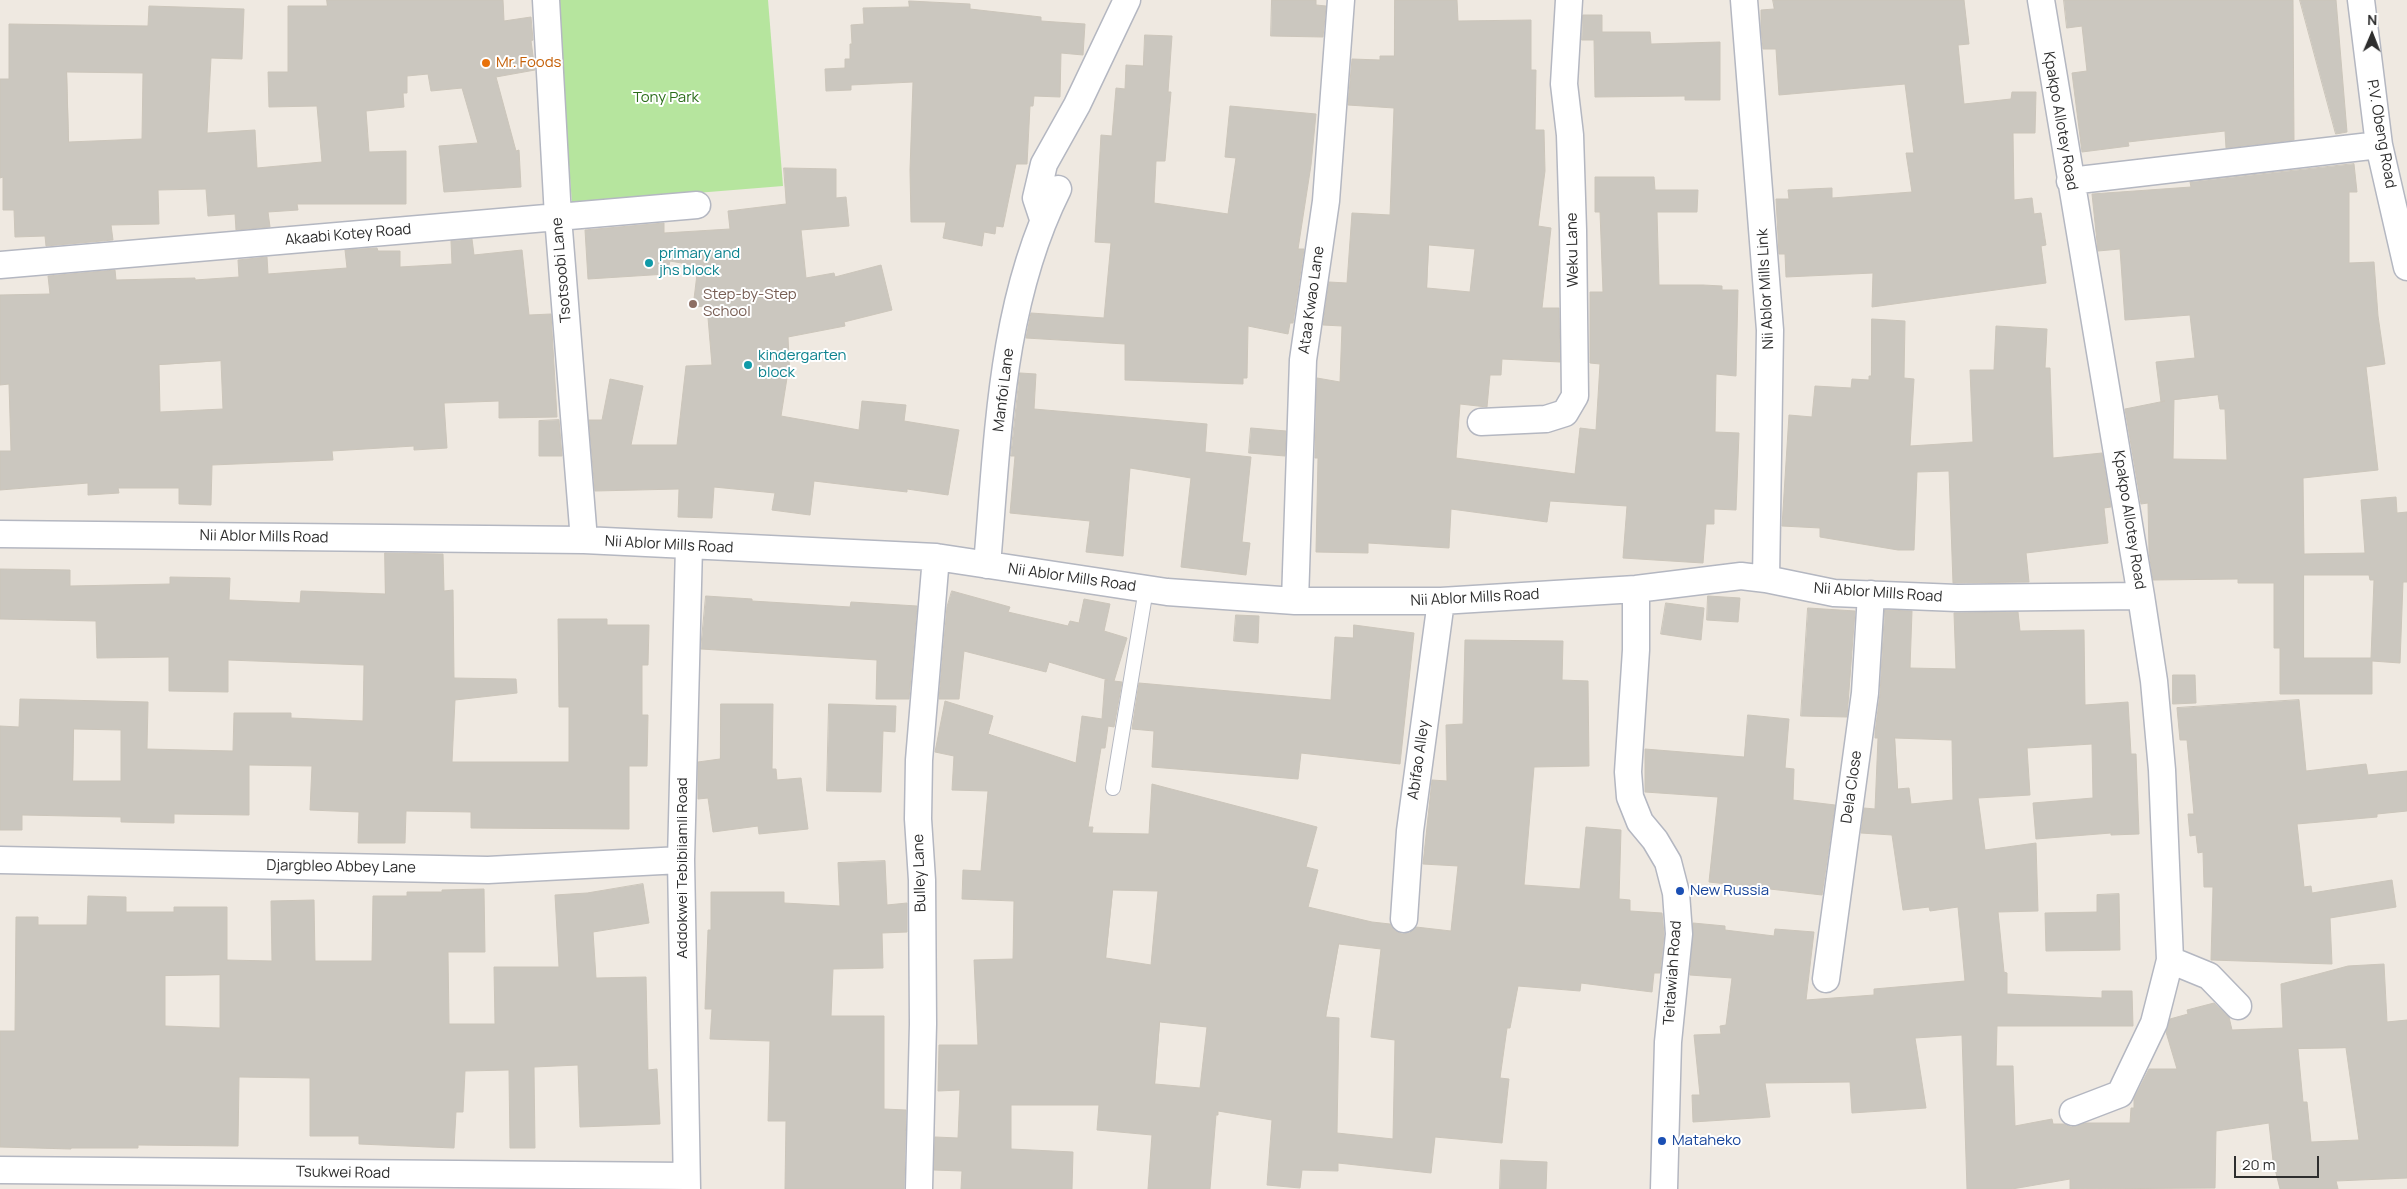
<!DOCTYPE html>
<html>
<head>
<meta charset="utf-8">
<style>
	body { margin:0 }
	#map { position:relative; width:2407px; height:1189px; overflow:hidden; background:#efe9e1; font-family:Manrope,sans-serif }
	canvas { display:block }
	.north { position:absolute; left:2347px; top:10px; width:50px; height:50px; -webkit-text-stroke:4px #fff; paint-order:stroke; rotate:1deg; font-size:14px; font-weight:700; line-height:20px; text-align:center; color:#2e2e2e }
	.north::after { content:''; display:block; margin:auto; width:18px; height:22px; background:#2e2e2e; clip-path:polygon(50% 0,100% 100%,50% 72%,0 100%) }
	.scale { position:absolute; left:2234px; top:1156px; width:85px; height:22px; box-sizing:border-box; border:2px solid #2e2e2e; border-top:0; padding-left:6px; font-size:15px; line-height:18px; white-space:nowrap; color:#2e2e2e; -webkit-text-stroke:4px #fff; paint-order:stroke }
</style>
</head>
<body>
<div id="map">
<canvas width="2407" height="1189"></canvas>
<div class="north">N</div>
<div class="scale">20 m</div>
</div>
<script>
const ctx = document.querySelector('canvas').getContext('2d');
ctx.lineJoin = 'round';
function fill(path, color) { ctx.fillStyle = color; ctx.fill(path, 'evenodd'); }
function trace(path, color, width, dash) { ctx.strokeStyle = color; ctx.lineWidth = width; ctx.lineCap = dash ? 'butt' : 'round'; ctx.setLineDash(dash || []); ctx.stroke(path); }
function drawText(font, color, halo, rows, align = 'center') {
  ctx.font = font + ' Manrope,sans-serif'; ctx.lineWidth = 4; ctx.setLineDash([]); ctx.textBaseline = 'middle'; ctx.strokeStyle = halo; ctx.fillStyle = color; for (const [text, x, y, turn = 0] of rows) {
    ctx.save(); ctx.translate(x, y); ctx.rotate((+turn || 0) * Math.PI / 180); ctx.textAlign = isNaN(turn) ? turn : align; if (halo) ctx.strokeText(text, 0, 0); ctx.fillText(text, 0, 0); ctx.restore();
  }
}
fill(new Path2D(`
	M 556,0 L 768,0 L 783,186 L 572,203 Z`), '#b6e59e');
const building = new Path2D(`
	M 327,0 L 503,0 L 504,21 L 531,17 L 533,40 L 531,41 L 535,70 L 496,77 L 516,151 L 519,150 L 521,187 L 444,192 L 439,146 L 478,143 L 462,88 L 431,91 L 428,74 L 407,76 L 407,93 L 403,93 L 404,107 L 366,111 L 369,152 L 406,151 L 406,204 L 297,204 L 298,210 L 268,212 L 270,227 L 236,230 L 235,214 L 208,216 L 206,189 L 158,190 L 159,224 L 111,225 L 113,240 L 46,246 L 45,236 L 15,237 L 14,210 L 3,210 L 3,177 L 0,178 L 0,79 L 9,79 L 9,24 L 148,26 L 149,6 L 244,9 L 242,59 L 211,58 L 207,133 L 255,130 L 257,168 L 322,162 L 317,106 L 269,107 L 268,72 L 288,72 L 288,6 L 327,6 ZM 67,72 L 143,73 L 142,139 L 69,142 Z
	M 1272,0 L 1316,0 L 1316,5 L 1326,6 L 1323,37 L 1271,36 Z
	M 1395,0 L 1457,0 L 1458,21 L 1531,20 L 1531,70 L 1536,70 L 1535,130 L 1544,130 L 1545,171 L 1538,226 L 1551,228 L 1542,308 L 1559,308 L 1560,362 L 1502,359 L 1501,375 L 1490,375 L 1487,407 L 1460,404 L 1456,458 L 1575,474 L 1580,428 L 1596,430 L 1600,364 L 1590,363 L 1590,292 L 1603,292 L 1600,212 L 1595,212 L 1595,177 L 1654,177 L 1655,190 L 1698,190 L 1697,212 L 1657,212 L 1659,285 L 1703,285 L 1722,286 L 1722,290 L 1738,290 L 1736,376 L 1716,374 L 1715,432 L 1739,433 L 1736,510 L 1714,509 L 1714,524 L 1706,524 L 1703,563 L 1623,558 L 1627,506 L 1550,501 L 1547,522 L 1451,509 L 1449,548 L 1368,543 L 1368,553 L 1316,552 L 1318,458 L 1315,458 L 1317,378 L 1340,382 L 1342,326 L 1323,325 L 1329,282 L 1347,283 L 1352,213 L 1390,215 L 1394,108 L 1348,105 L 1352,59 L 1380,60 L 1380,56 L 1394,56 ZM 1429,245 L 1475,249 L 1470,292 L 1427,288 Z
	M 1773,0 L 1964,0 L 1969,44 L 1958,45 L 1964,104 L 2011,99 L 2012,92 L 2036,92 L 2035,133 L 2013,133 L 2014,200 L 2032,198 L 2034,214 L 2041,213 L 2046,245 L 2041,246 L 2046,283 L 1872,307 L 1873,273 L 1786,277 L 1785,254 L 1779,254 L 1776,199 L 1789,199 L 1788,190 L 1832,188 L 1832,198 L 1912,192 L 1906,153 L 1914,153 L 1905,84 L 1779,95 L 1776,49 L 1763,49 L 1761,28 L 1761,10 L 1774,9 Z
	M 2064,0 L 2293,0 L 2294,140 L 2226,148 L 2225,131 L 2128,142 L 2129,146 L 2082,152 L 2072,73 L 2087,71 L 2082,26 L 2067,28 Z
	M 2300,0 L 2336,0 L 2347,132 L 2336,134 Z
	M 909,1 L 970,4 L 970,9 L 1041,17 L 1041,21 L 1085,24 L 1083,55 L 1061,53 L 1060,97 L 1034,96 L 1033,106 L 1030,106 L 1027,164 L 1016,164 L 1003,227 L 996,226 L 995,234 L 984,232 L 982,246 L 943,238 L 946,222 L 911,222 L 910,170 L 913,82 L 851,85 L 851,90 L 826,91 L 825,69 L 845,68 L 845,59 L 850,59 L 850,44 L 852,44 L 851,25 L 864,24 L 863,8 L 909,7 Z
	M 1583,15 L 1602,15 L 1602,32 L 1650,32 L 1651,44 L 1720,42 L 1720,100 L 1685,100 L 1685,96 L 1595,97 L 1594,40 L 1582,40 Z
	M 1145,35 L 1172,36 L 1168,92 L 1171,92 L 1165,161 L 1156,161 L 1154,203 L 1228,214 L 1236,158 L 1225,157 L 1230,106 L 1316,114 L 1311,165 L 1298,249 L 1304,249 L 1293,323 L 1290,323 L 1288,334 L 1248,326 L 1247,378 L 1243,378 L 1243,384 L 1125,380 L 1125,344 L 1026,338 L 1031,313 L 1104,318 L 1111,243 L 1095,242 L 1101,135 L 1112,136 L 1116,88 L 1125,89 L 1126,65 L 1143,66 Z
	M 2354,164 L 2357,192 L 2349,192 L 2349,263 L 2374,262 L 2378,316 L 2385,364 L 2366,367 L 2378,470 L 2303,478 L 2304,554 L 2365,553 L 2361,500 L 2396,497 L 2397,513 L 2407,512 L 2407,582 L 2403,582 L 2400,663 L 2372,661 L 2372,694 L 2280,694 L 2280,648 L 2274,648 L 2274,583 L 2238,583 L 2238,579 L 2153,580 L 2149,552 L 2148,503 L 2141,504 L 2125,409 L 2165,401 L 2161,402 L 2156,362 L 2195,358 L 2190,315 L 2125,320 L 2120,249 L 2098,251 L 2092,194 L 2191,187 L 2190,182 ZM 2218,395 L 2220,409 L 2225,409 L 2227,460 L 2173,459 L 2174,400 ZM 2304,575 L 2369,575 L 2370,580 L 2374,580 L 2371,658 L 2304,658 Z
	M 784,168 L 836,169 L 836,198 L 846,197 L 849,226 L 801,230 L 806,278 L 834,273 L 835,277 L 881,265 L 892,310 L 844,322 L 845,326 L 788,337 L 790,378 L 787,378 L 781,416 L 859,430 L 862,401 L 906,405 L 904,421 L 959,430 L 948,495 L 907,489 L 907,492 L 814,481 L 810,515 L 772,510 L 775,493 L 714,487 L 712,518 L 678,517 L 679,489 L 595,491 L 589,420 L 602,420 L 610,379 L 643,386 L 631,445 L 677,445 L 686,366 L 712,365 L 707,306 L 693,307 L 698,266 L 670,261 L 667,274 L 588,279 L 585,230 L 664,223 L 664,233 L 730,229 L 728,211 L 786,204 Z
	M 472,239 L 474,255 L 522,250 L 529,315 L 551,314 L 557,417 L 499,418 L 499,401 L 444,403 L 447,448 L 414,450 L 414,446 L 332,451 L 333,460 L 212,465 L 211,505 L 179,504 L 179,488 L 118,488 L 119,493 L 88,495 L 88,483 L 0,490 L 0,451 L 11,451 L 9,384 L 0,385 L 0,295 L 50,294 L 48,276 L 115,270 L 116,280 L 195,278 L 195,280 L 239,277 L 238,260 L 267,257 L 268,274 L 347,268 L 345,250 L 377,248 L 378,251 L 400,251 L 400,267 L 452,264 L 451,241 ZM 221,361 L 223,409 L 160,412 L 159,365 Z
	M 1872,319 L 1905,321 L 1904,378 L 1914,379 L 1910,446 L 1973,442 L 1970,370 L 1994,370 L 1996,326 L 2047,329 L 2045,368 L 2050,368 L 2053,458 L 2102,453 L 2111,507 L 2104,508 L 2108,543 L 2026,553 L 2029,582 L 1953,583 L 1949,471 L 1917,472 L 1914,550 L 1898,550 L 1820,537 L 1820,528 L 1782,526 L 1789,415 L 1812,417 L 1815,386 L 1851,388 L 1852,379 L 1869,380 L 1869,376 L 1871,376 Z
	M 1020,373 L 1036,374 L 1034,409 L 1207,424 L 1205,452 L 1251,457 L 1242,542 L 1250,543 L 1246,575 L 1181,567 L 1191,478 L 1130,468 L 1123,556 L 1086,552 L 1090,521 L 1010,513 L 1015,456 L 1011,456 Z
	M 559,420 L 562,456 L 539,456 L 539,421 Z
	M 1251,428 L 1286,431 L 1285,456 L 1249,453 Z
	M 385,553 L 443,554 L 444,591 L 453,590 L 454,678 L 516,679 L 517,693 L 455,700 L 452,762 L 569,762 L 569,707 L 559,707 L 558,619 L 607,619 L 607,625 L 649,625 L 648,665 L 642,665 L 642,715 L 648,715 L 647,766 L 629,766 L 629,829 L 471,828 L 471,812 L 406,811 L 405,843 L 358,843 L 359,812 L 310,810 L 312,766 L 249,765 L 249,815 L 174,814 L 174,823 L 121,822 L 121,817 L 22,815 L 22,830 L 0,830 L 0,726 L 19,727 L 20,699 L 148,702 L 147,749 L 233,751 L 234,713 L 291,713 L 291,718 L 363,721 L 364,665 L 228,660 L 228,692 L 169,691 L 169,657 L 97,658 L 96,621 L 0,619 L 0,569 L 70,570 L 70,586 L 170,584 L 170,577 L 230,578 L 229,600 L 300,603 L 301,591 L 385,594 ZM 74,729 L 121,730 L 121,781 L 73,781 Z
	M 952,591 L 1010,607 L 1008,612 L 1068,626 L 1070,621 L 1079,623 L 1084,599 L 1110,604 L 1104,631 L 1127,638 L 1114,681 L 1122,682 L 1114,727 L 1108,726 L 1105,748 L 1101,748 L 1088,827 L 1093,827 L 1092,833 L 1149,834 L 1152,784 L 1317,827 L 1306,867 L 1318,870 L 1308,907 L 1372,922 L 1390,924 L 1395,931 L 1402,934 L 1410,933 L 1416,927 L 1451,931 L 1458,866 L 1423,864 L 1432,780 L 1447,781 L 1446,725 L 1463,724 L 1465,640 L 1563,641 L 1562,680 L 1588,681 L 1589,766 L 1534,767 L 1524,885 L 1580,889 L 1586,827 L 1621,830 L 1619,899 L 1630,900 L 1630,911 L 1662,913 L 1664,934 L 1660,973 L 1654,973 L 1652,992 L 1581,983 L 1580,991 L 1518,986 L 1510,1028 L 1507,1028 L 1500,1078 L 1509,1079 L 1502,1143 L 1435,1137 L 1431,1173 L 1338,1163 L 1338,1171 L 1302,1170 L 1300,1188 L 1267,1185 L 1272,1120 L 1218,1111 L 1218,1115 L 1216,1115 L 1210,1189 L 1148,1189 L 1152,1135 L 1097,1130 L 1099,1105 L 1011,1105 L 1011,1149 L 1073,1152 L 1072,1189 L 961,1189 L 962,1171 L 934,1170 L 935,1137 L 958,1138 L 960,1090 L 938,1091 L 939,1045 L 978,1045 L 974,960 L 1013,959 L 1014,901 L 962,899 L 963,870 L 981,871 L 988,791 L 952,790 L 954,756 L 935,752 L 945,701 L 993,716 L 988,734 L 1076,763 L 1082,716 L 1102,719 L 1105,680 L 1108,680 L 1049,662 L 1046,672 L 964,651 L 959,699 L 939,699 L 947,607 ZM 1113,890 L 1158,891 L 1151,965 L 1106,958 ZM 1339,944 L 1381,949 L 1371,1037 L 1395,1040 L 1393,1139 L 1337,1133 L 1339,1018 L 1326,1017 ZM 1160,1022 L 1207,1027 L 1200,1088 L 1155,1084 Z
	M 706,596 L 752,599 L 752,601 L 850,607 L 851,602 L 917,606 L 909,699 L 876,699 L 877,660 L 701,649 Z
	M 1708,596 L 1740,598 L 1738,622 L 1707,620 Z
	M 1666,603 L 1704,608 L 1701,640 L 1661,634 Z
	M 1808,608 L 1855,611 L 1847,717 L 1801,716 Z
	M 1885,610 L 1912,611 L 1910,668 L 1956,669 L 1954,613 L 2018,612 L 2020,631 L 2084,630 L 2085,705 L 2128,702 L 2131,754 L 2136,754 L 2139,834 L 2111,835 L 2111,833 L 2036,839 L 2033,803 L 2093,798 L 2092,744 L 2027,748 L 2030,795 L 1978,798 L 1985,850 L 2036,843 L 2038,911 L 1998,912 L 2004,972 L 2007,973 L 2007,994 L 2102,998 L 2102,991 L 2132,991 L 2133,1026 L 1997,1026 L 1996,1066 L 2013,1066 L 2015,1126 L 2052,1119 L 2053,1124 L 2064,1124 L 2071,1127 L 2085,1123 L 2130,1123 L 2131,1108 L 2134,1108 L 2134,1099 L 2149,1069 L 2177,1069 L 2166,1032 L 2170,1019 L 2188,1014 L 2187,1010 L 2214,1003 L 2229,1017 L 2232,1030 L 2283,1028 L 2281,984 L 2348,966 L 2384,964 L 2387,1022 L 2407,1020 L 2407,1178 L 2336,1181 L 2338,1189 L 2280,1189 L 2273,1161 L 2269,1123 L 2216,1131 L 2215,1188 L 2070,1189 L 2070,1179 L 2012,1189 L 1967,1189 L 1962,1035 L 1915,1038 L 1926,1108 L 1852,1113 L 1850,1082 L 1765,1083 L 1770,1117 L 1693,1122 L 1692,1095 L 1700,1095 L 1694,1035 L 1721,1034 L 1720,1026 L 1726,1025 L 1732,978 L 1690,975 L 1693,923 L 1725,926 L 1725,930 L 1774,936 L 1775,929 L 1814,932 L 1806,1000 L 1874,995 L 1874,989 L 1965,981 L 1958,907 L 1930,911 L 1929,907 L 1903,910 L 1892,835 L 1861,833 L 1864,808 L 1875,809 L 1878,738 L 1875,738 L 1875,733 L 1880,694 ZM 1895,738 L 1952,740 L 1953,800 L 1911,804 L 1909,788 L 1898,789 ZM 2346,1048 L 2359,1140 L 2311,1142 L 2307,1102 L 2303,1102 L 2298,1049 Z
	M 1236,615 L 1259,616 L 1258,643 L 1234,641 Z
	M 1354,625 L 1414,633 L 1400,764 L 1301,753 L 1298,779 L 1152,767 L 1154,731 L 1132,729 L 1139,683 L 1331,700 L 1335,637 L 1353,638 Z
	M 2173,675 L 2195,675 L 2196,703 L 2173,704 Z
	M 2299,700 L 2306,771 L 2366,764 L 2368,775 L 2407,771 L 2407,811 L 2377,814 L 2377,817 L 2297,824 L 2304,887 L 2311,886 L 2312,893 L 2392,880 L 2396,907 L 2330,918 L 2332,964 L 2211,960 L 2213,887 L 2204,887 L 2203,852 L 2198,853 L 2196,835 L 2190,836 L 2188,814 L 2194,814 L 2187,740 L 2180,740 L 2177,708 Z
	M 721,704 L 773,704 L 772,769 L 776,769 L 777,780 L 801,778 L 808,829 L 759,834 L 758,826 L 713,832 L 708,798 L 698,799 L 698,762 L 720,759 Z
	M 829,704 L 896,706 L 895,732 L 883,731 L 881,792 L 827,791 Z
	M 1748,715 L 1789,719 L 1785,768 L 1794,769 L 1793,800 L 1835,805 L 1822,895 L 1709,882 L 1718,797 L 1645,792 L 1645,749 L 1744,757 Z
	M 885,861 L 887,905 L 907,903 L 907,932 L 882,933 L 883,968 L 833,969 L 831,1016 L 884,1016 L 884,1109 L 906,1110 L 904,1189 L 785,1189 L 786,1121 L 768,1121 L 770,1041 L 710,1039 L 712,1009 L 705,1009 L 708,930 L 711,930 L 711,892 L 784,892 L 784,903 L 840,906 L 838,863 Z
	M 643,884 L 649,923 L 593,932 L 596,978 L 646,977 L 648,1070 L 657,1069 L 660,1124 L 580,1127 L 578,1065 L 534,1067 L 535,1148 L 510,1148 L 509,1070 L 465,1071 L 463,1112 L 456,1112 L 454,1148 L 359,1144 L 359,1136 L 310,1136 L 310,1078 L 239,1077 L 238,1146 L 138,1145 L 138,1148 L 71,1148 L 71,1149 L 0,1147 L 0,1031 L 15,1031 L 16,917 L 38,917 L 38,925 L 87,925 L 88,896 L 126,897 L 126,912 L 174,912 L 174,907 L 227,907 L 227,960 L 272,961 L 271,901 L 314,900 L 315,961 L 372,961 L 373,896 L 407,896 L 407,892 L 442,892 L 442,890 L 484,889 L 485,952 L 448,952 L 449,1024 L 495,1024 L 494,967 L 559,967 L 555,895 L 587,893 ZM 220,975 L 220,1028 L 165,1026 L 165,976 Z
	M 2119,894 L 2120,950 L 2046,951 L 2045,913 L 2097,912 L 2097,895 Z
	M 1501,1160 L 1547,1162 L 1546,1189 L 1500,1189 Z`);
fill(building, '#cbc7bf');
trace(building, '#cbc5ba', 1);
const service = new Path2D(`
	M 1113,788 L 1146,589`);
const minor = new Path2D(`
	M 546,0 L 558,217 L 584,540
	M 1744,0 L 1770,330 L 1766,579
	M 2041,0 L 2141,596 L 2154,681 L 2162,770 L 2170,960 L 2154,1023 L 2120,1094 L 2073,1112
	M 2361,0 L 2379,145 L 2407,267
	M 2070,181 L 2379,145
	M 1043,219 L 1036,198 L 1044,164 L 1077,105 L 1127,0
	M 0,265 L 697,205
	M 1481,422 L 1546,419 L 1565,413 L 1575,396 L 1573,230 L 1570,135 L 1564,84 L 1569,0
	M 0,534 L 584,540 L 936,557 L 1167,592 L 1295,601 L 1441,601 L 1636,589 L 1741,576 L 1766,579 L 1834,593 L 1957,598 L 2141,596
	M 987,565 C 998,439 1000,305 1058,189
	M 1636,589 L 1636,650 L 1628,772 L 1630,797 L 1640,822 L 1655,840 L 1668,862 L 1676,893 L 1679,934 L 1668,1042 L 1664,1189
	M 1295,601 L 1303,360 L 1326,201 L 1341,0
	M 0,860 L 488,870 L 681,860
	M 1404,919 L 1410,831 L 1441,601
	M 2170,960 L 2209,976 L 2238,1006
	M 1826,979 L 1865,693 L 1871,594
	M 0,1170 L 686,1176
	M 687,1189 L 681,860 L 689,546
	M 919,1189 L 923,1024 L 922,880 L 918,819 L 919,760 L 936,557`);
trace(service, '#b4b7c1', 16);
trace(minor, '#b4b7c1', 29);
trace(service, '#fff', 14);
trace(minor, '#fff', 26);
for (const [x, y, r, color] of [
	[486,63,5,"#e8710a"],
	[649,263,5,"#0f9aa8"],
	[693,304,5,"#8d6e63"],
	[748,365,5,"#0f9aa8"],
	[1680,891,5,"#1a4fb4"],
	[1662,1141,5,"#1a4fb4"]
]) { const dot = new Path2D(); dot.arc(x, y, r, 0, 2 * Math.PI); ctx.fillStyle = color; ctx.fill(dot); trace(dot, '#fff', 2); }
drawText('15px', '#c56008', '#fff', [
	["Mr. Foods",496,63]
], 'left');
drawText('15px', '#2c6e1b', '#fff', [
	["Tony Park",666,98]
]);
drawText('15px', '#2e2e2e', '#fff', [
	["Kpakpo Allotey Road",2060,121,80],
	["P.V. Obeng Road",2381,134,80],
	["Akaabi Kotey Road",348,235,-5],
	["Weku Lane",1573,250,-91],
	["Tsotsoobi Lane",562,270,-95],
	["Nii Ablor Mills Link",1766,289,-93],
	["Ataa Kwao Lane",1312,300,-82],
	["Manfoi Lane",1004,390,-83],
	["Kpakpo Allotey Road",2129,520,81],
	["Nii Ablor Mills Road",264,537,1],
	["Nii Ablor Mills Road",669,545,3],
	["Nii Ablor Mills Road",1072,578,8],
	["Nii Ablor Mills Road",1878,593,4],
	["Nii Ablor Mills Road",1475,598,-3],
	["Abifao Alley",1419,760,-82],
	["Dela Close",1852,787,-82],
	["Djargbleo Abbey Lane",341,867,1],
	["Addokwei Tebibiiamli Road",683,868,-90],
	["Bulley Lane",920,873,-92],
	["Teitawiah Road",1673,973,-86],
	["Tsukwei Road",343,1173,1]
]);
drawText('15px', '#0d838f', '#fff', [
	["primary and",659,254],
	["jhs block",659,271],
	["kindergarten",758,356],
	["block",758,373]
], 'left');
drawText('15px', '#785e54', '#fff', [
	["Step-by-Step",703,295],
	["School",703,312]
], 'left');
drawText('15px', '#164399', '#fff', [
	["New Russia",1690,891],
	["Mataheko",1672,1141]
], 'left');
</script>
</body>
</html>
